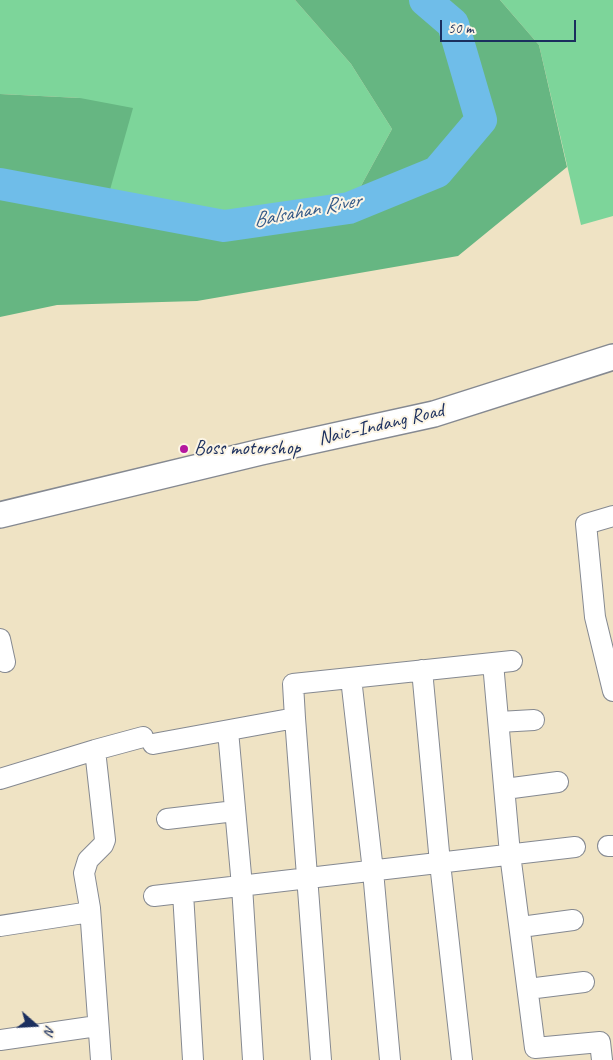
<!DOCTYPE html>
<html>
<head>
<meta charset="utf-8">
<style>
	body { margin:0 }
	#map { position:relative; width:613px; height:1060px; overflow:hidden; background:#efe3c4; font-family:Caveat,sans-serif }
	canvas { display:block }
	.north { position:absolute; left:10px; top:1000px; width:50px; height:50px; -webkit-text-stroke:4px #fcf5e5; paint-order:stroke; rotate:109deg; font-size:14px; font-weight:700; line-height:20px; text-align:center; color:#1b2f5e }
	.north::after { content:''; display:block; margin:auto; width:18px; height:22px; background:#1b2f5e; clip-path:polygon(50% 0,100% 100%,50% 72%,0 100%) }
	.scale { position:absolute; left:440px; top:20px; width:136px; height:22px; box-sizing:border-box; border:2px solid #1b2f5e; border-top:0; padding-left:6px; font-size:15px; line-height:18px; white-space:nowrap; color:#1b2f5e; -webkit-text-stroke:4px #fcf5e5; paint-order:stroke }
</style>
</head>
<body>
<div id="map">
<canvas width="613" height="1060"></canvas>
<div class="north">N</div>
<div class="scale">50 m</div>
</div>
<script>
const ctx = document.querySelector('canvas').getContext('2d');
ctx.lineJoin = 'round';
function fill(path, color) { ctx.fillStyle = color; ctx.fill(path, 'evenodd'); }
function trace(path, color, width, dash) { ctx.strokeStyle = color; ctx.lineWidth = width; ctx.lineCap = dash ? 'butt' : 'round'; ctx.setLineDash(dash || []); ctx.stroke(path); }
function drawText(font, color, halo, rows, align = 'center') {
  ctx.font = font + ' Caveat,sans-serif'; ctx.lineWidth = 4; ctx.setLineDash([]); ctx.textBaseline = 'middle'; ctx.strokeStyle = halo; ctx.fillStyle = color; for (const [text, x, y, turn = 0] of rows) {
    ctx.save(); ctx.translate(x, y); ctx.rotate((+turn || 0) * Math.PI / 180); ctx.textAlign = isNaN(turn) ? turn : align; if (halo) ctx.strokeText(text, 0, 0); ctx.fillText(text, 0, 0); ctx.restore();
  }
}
fill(new Path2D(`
	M 0,0 L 295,0 L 351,64 L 392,129 L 349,208 L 224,226 L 106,204 L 80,98 L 0,94 Z
	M 500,0 L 613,0 L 613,216 L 581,225 L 539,45 Z`), '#7dd59a');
fill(new Path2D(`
	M 295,0 L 500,0 L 539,45 L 567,167 L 458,256 L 197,301 L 57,305 L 0,317 L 0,94 L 80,98 L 133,108 L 106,204 L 224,226 L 349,208 L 392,129 L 351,64 Z`), '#66b682');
trace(new Path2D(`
	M 0,184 L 224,226 L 349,208 L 437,172 L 481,120 L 453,24 L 425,0`), '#6fbde9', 32);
const minor = new Path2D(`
	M 613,516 L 586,524 L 595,617 L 613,691
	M 0,639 L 5,662
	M 493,663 L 510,854 L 535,1048 L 600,1042 L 602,1060
	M 422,670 L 440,863 L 462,1060
	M 351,678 L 373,871 L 390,1060
	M 295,718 L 293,684 L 512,661
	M 499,722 L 534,720
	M 228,731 L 242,886 L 253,1060
	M 153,744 L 295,718 L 321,1060
	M 95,750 L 143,737
	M 0,779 L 95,750 L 105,840 L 103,845 L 88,860 L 84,873 L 90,908 L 101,1060
	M 505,789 L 558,782
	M 167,819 L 235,811
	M 608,846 L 613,846
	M 183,893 L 193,1060
	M 154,896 L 575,847
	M 0,926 L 90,912
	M 521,927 L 573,920
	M 528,989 L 584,982
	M 0,1040 L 97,1026`);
const major = new Path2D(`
	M 0,515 L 261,452 L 434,414 L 613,357`);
trace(minor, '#858991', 22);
trace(major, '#858991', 28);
trace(minor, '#fff', 20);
trace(major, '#fff', 25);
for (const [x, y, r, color] of [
	[184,449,5,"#b5179e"]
]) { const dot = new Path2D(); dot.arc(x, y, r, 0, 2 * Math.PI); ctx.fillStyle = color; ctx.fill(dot); trace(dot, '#fcf5e5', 2); }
drawText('20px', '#1b2f5e', '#fcf5e5', [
	["Naic–Indang Road",381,425,-13]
]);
drawText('20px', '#1b2f5e', '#fcf5e5', [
	["Boss motorshop",194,449]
], 'left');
drawText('italic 21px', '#345a88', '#fcf5e5', [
	["Balsahan River",307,211,-11]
]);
</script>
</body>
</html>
